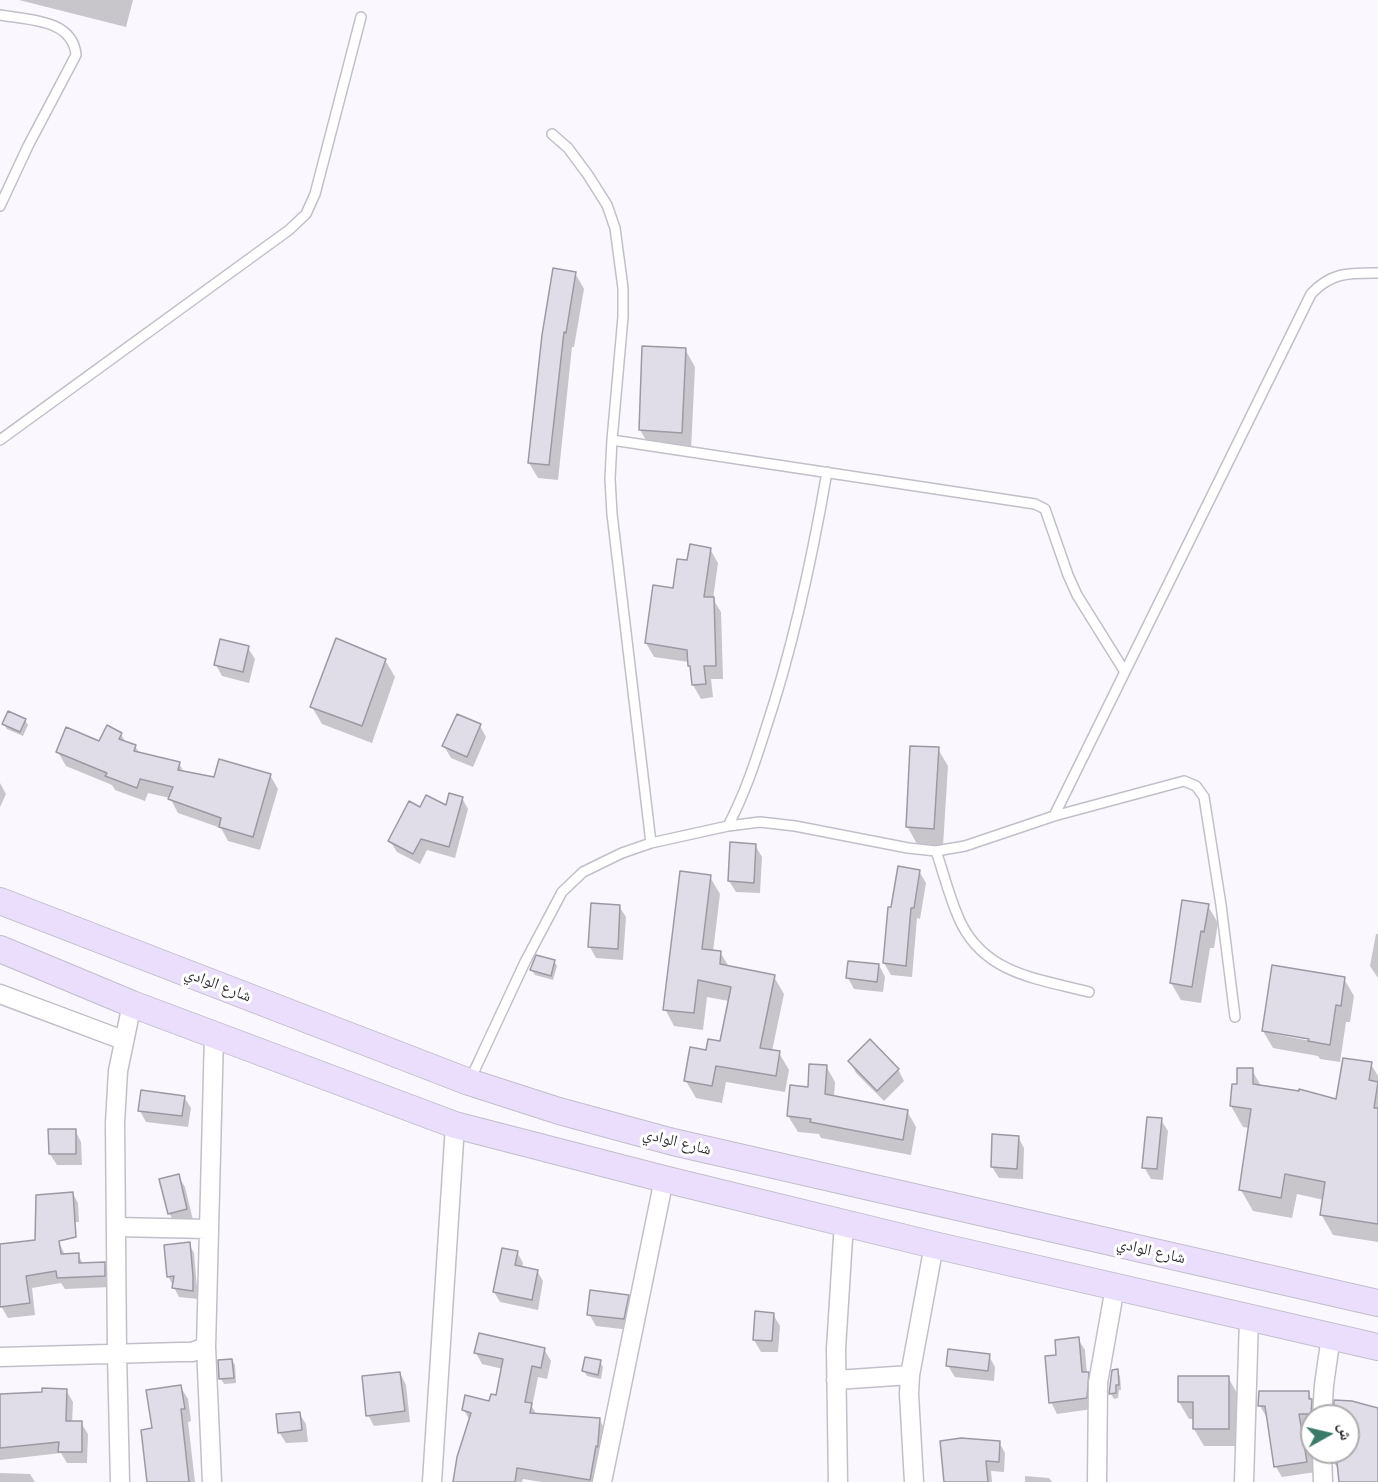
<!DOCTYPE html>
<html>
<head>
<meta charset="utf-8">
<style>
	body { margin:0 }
	#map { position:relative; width:1378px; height:1482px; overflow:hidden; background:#faf7fe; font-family:"PT Sans","Noto Naskh Arabic",sans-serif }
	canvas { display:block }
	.north { position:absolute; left:1300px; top:1404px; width:60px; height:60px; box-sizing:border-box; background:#fff; border:2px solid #adacae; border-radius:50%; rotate:82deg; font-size:16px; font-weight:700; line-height:24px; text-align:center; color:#323035 }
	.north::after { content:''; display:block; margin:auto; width:21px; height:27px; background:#3a7a68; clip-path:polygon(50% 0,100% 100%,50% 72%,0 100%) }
</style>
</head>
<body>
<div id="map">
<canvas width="1378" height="1482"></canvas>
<div class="north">ش</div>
</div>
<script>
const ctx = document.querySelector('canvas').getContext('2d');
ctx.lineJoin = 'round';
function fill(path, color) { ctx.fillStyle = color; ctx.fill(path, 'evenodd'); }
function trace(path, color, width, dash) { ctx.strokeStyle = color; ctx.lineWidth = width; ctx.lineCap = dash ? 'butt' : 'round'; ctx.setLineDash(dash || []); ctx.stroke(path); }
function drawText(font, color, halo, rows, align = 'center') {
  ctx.font = font + ' "PT Sans","Noto Naskh Arabic",sans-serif'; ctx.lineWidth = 6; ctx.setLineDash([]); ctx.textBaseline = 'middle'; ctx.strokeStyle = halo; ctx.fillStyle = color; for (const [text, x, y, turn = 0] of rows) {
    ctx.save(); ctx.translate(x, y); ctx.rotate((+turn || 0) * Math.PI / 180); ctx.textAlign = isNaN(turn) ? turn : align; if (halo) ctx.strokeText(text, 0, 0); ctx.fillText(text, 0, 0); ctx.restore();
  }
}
fill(new Path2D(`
	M 19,0 L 133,0 L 126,27 Z
	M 575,273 L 584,289 L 574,347 L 572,347 L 558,480 L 538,478 L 529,463 Z
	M 685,349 L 695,367 L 691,450 L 650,447 L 640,430 Z
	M 710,549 L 718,563 L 713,599 L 721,612 L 723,679 L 711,679 L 713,697 L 701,699 L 693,685 L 689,662 L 654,657 L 646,643 L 689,562 Z
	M 248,648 L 255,659 L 249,683 L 222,676 L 216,665 Z
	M 385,660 L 395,677 L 372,743 L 322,724 L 312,707 Z
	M 25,720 L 28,725 L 23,736 L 7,729 L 4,724 Z
	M 480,726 L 486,737 L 473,767 L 451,758 L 444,746 Z
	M 121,734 L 126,743 L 135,746 L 140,754 L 179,763 L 184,773 L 215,779 L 270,775 L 278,789 L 260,850 L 228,841 L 221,828 L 178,813 L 170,798 L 148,793 L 145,801 L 115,790 L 112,785 L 66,766 L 58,752 L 100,742 Z
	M 938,749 L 948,766 L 943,846 L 917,844 L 907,826 Z
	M 0,783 L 6,794 L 0,807 Z
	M 462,798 L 468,809 L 455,858 L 427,850 L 420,864 L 397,852 L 390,841 L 421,809 L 447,807 Z
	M 755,845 L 762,857 L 760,893 L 736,892 L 729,881 Z
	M 919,871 L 926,883 L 920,919 L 917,918 L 912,977 L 891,975 L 884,963 L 893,909 Z
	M 710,877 L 720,894 L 713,952 L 720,952 L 729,967 L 774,977 L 784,994 L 772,1051 L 779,1053 L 789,1070 L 785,1092 L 726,1082 L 722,1103 L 696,1098 L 686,1081 L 707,1052 L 721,1043 L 729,1001 L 707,997 L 703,1030 L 674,1026 L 665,1009 Z
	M 619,906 L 626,917 L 623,960 L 596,958 L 590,947 Z
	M 1208,906 L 1218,923 L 1214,948 L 1210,948 L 1201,1003 L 1181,1000 L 1171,983 Z
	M 1376,934 L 1378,934 L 1378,978 L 1370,966 Z
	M 554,961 L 557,966 L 553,980 L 535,975 L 532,970 Z
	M 879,965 L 885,977 L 883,992 L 854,989 L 848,978 Z
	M 1344,979 L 1354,996 L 1350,1022 L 1346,1022 L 1340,1062 L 1320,1059 L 1318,1056 L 1273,1048 L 1263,1031 ZM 1274,1031 L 1316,1039 L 1316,1042 L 1274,1034 Z
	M 850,1061 L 898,1069 L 904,1081 L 884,1101 L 856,1073 Z
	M 1371,1064 L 1378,1076 L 1378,1242 L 1333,1235 L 1321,1214 L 1324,1200 L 1297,1194 L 1292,1218 L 1253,1211 L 1241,1190 L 1250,1128 L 1243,1127 L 1231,1106 L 1239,1086 L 1252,1070 L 1261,1086 L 1337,1101 Z
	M 826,1066 L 835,1082 L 834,1097 L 907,1111 L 916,1127 L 911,1155 L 821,1138 L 819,1134 L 798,1132 L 788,1116 Z
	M 184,1097 L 191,1108 L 188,1127 L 146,1122 L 140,1111 Z
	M 1161,1120 L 1168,1131 L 1163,1180 L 1151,1179 L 1144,1167 Z
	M 75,1130 L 81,1142 L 82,1165 L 57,1165 L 50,1154 Z
	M 1018,1137 L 1024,1148 L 1023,1179 L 999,1178 L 992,1167 Z
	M 178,1176 L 185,1187 L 193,1220 L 176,1225 L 169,1213 Z
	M 73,1194 L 78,1203 L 79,1222 L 42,1224 Z
	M 58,1240 L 65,1255 L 78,1254 L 83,1264 L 104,1263 L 111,1275 L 111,1287 L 65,1289 L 61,1283 L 32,1288 L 35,1315 L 8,1318 L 1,1306 L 0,1299 L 0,1245 Z
	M 189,1244 L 194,1253 L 198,1299 L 179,1297 L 168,1276 Z
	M 517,1252 L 523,1263 L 522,1268 L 537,1271 L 543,1281 L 538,1310 L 500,1302 L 494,1292 Z
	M 628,1297 L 634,1308 L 630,1330 L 596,1326 L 589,1314 Z
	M 756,1313 L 773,1314 L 780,1326 L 778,1352 L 761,1352 L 754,1340 Z
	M 1078,1339 L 1085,1350 L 1087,1374 L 1094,1385 L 1092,1409 L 1057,1414 L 1051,1402 L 1058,1356 Z
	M 544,1349 L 551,1361 L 547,1379 L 538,1377 L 532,1407 L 537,1415 L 599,1419 L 606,1431 L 598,1482 L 542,1482 L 523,1479 L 522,1482 L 454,1482 L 470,1421 L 464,1410 L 491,1403 L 497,1397 L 503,1369 L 482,1364 L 476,1353 Z
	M 989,1356 L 995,1367 L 994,1381 L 955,1377 L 948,1366 Z
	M 232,1360 L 235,1365 L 236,1383 L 224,1384 L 221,1379 Z
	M 600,1362 L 603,1367 L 601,1379 L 587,1376 L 584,1371 Z
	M 1117,1371 L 1120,1376 L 1121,1390 L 1119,1390 L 1118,1398 L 1114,1399 L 1111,1394 L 1111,1384 Z
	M 400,1373 L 406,1385 L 410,1422 L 374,1426 L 368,1415 Z
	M 1228,1377 L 1238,1395 L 1238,1446 L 1204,1446 L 1194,1429 L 1194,1419 L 1189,1419 L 1179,1402 Z
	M 180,1386 L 188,1399 L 191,1421 L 188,1422 L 195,1482 L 149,1482 L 153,1430 Z
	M 66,1390 L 73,1402 L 72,1423 L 81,1423 L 88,1434 L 87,1463 L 67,1463 L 61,1453 L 0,1460 L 0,1396 Z
	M 1308,1393 L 1314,1403 L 1317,1416 L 1312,1416 L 1312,1424 L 1304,1424 L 1308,1447 L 1312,1446 L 1312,1452 L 1316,1452 L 1316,1472 L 1282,1477 L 1276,1467 L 1268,1416 L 1266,1416 L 1260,1406 Z
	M 1378,1408 L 1378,1482 L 1341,1482 L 1340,1473 L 1335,1464 L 1335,1452 L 1348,1452 L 1348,1416 L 1335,1416 Z
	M 299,1413 L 306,1424 L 308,1442 L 286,1443 L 279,1432 Z
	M 999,1442 L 1005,1453 L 1004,1472 L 991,1471 L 992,1482 L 946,1482 Z
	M 0,1473 L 30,1474 L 35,1482 L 0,1482 Z
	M 1025,1476 L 1049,1478 L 1052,1482 L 1025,1482 Z`), '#0003');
const building = new Path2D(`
	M 553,268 L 576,272 L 566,333 L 564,332 L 549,465 L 528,463 L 542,335 Z
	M 642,346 L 686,348 L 682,433 L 639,430 Z
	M 690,544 L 711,548 L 704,597 L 714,597 L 716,666 L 704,666 L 706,684 L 692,685 L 690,666 L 688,666 L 687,650 L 645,643 L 653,585 L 673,588 L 677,559 L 687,560 Z
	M 336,638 L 386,659 L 362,726 L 310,707 Z
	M 220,639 L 249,646 L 243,672 L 214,665 Z
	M 8,711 L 26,719 L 20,732 L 2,724 Z
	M 457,714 L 481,724 L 467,757 L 442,746 Z
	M 107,725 L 122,733 L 119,739 L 136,745 L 134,751 L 180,762 L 178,770 L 214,777 L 219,759 L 271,774 L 253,837 L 219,827 L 221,818 L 168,799 L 173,787 L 140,779 L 137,788 L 105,776 L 107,773 L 56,752 L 66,727 L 99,741 Z
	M 910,746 L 939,747 L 934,829 L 906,827 Z
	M 449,793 L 463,797 L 449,847 L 421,839 L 413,854 L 388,841 L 409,801 L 420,807 L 426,795 L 446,805 Z
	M 730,842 L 756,844 L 754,883 L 728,881 Z
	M 898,866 L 920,870 L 914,908 L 911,908 L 906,966 L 883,963 L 888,907 L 891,907 Z
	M 680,871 L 711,875 L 702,949 L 721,951 L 720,964 L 775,975 L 760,1048 L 780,1051 L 776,1076 L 716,1066 L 712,1086 L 684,1081 L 690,1047 L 706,1050 L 708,1039 L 720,1041 L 731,987 L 698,980 L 694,1013 L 663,1010 Z
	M 1182,900 L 1209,904 L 1204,932 L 1201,931 L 1192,987 L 1170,983 Z
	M 591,903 L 620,905 L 618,949 L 588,947 Z
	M 536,955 L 555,960 L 551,976 L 530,970 Z
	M 848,961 L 879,964 L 877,982 L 846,978 Z
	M 1272,965 L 1345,977 L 1341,1006 L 1336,1005 L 1330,1045 L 1308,1041 L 1309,1039 L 1262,1031 Z
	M 870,1039 L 899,1069 L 877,1091 L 848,1061 Z
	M 1343,1058 L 1372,1062 L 1369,1080 L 1378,1082 L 1374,1108 L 1378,1108 L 1378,1224 L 1320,1215 L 1325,1182 L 1285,1174 L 1281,1198 L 1239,1190 L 1251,1109 L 1230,1106 L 1232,1084 L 1237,1084 L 1237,1068 L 1253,1068 L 1253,1084 L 1299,1091 L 1299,1089 L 1336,1099 Z
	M 809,1064 L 827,1065 L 825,1094 L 908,1110 L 903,1140 L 810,1122 L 811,1119 L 787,1116 L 790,1085 L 808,1087 Z
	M 141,1090 L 185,1096 L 182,1116 L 138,1111 Z
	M 1147,1117 L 1162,1118 L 1157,1169 L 1142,1168 Z
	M 48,1129 L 76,1129 L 76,1154 L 49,1154 Z
	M 992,1134 L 1019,1136 L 1017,1169 L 991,1167 Z
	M 179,1174 L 187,1209 L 168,1214 L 159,1179 Z
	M 73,1192 L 76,1237 L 59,1241 L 61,1254 L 79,1253 L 79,1263 L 105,1262 L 105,1276 L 57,1278 L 56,1271 L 26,1276 L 30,1303 L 0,1307 L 0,1244 L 35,1240 L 36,1195 Z
	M 190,1242 L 193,1276 L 193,1291 L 172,1288 L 174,1276 L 167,1277 L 164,1245 Z
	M 502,1248 L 518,1251 L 515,1265 L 538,1270 L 532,1300 L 493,1292 Z
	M 590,1290 L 629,1295 L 624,1319 L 587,1315 Z
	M 755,1311 L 774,1313 L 772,1341 L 753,1340 Z
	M 479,1333 L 545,1348 L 541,1368 L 532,1366 L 525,1402 L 532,1403 L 530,1413 L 600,1418 L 598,1443 L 598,1447 L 596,1446 L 590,1480 L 517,1468 L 515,1482 L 453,1482 L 457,1457 L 471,1413 L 462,1410 L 465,1395 L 489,1401 L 491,1394 L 496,1395 L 503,1359 L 474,1353 Z
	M 1079,1337 L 1082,1372 L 1089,1372 L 1087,1398 L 1049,1403 L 1045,1356 L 1056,1355 L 1055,1340 Z
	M 948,1349 L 990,1354 L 988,1371 L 946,1366 Z
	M 585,1357 L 601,1360 L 598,1375 L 582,1371 Z
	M 232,1359 L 234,1378 L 219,1379 L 218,1360 Z
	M 1118,1369 L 1119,1385 L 1116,1385 L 1116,1393 L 1109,1394 L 1112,1370 Z
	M 400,1372 L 405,1411 L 366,1416 L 362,1376 Z
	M 1178,1376 L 1229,1376 L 1229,1429 L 1193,1429 L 1193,1402 L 1178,1402 Z
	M 181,1385 L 185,1409 L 181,1409 L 189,1482 L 147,1482 L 141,1430 L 152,1428 L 146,1390 Z
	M 42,1388 L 67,1389 L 66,1421 L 82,1421 L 82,1452 L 58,1452 L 59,1442 L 0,1448 L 0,1394 L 42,1392 Z
	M 1259,1391 L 1309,1391 L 1309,1399 L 1312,1399 L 1311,1414 L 1299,1414 L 1307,1462 L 1274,1467 L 1265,1406 L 1258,1406 Z
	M 1334,1400 L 1352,1401 L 1378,1408 L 1378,1482 L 1339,1482 L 1336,1452 L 1348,1452 L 1348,1416 L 1333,1416 Z
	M 300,1412 L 302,1430 L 278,1433 L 276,1414 Z
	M 961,1438 L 1000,1441 L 999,1462 L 986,1461 L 988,1482 L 944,1482 L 940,1441 Z`);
fill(building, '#e1dde8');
trace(building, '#9c99a4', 1.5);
const lane = new Path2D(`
	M 0,15 C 28,20 73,19 76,55 L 28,146 L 0,206
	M 552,134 L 568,148 L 588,175 L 607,205 L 615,228 L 623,288 L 623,317 L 612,440 L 610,479 L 612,514 L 651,843
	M 0,440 L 289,230 L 306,214 L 315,194 L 361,17
	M 612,440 L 1035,504 L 1045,509 L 1068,575 L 1077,595 L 1125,672
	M 1054,816 L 1311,294 C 1331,272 1349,273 1378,273
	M 728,826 C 745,793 755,763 766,728 C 794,644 812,559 827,472
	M 936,851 C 944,874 951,904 962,925 C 988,975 1040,979 1089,992
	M 470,1080 L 525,962 L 562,892 L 583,872 L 622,853 L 651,843 L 728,826 L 760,822 L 795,826 L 908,848 L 936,851 L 965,846 L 1054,816 L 1184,781 L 1196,786 L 1204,797 L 1221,905 L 1235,1017`);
const street = new Path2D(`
	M 0,994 L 123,1040
	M 116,1227 L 208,1229
	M 206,1347 L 212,1482
	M 0,1357 L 180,1352 L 192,1352 L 206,1347 L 214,1035
	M 836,1380 L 910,1375
	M 1322,1416 L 1324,1385 L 1331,1336
	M 1322,1452 L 1323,1482
	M 120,1482 L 117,1353 L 115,1123 L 118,1071 L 132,1004
	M 432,1482 L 455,1125
	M 602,1482 L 664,1179
	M 838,1482 L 836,1349 L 844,1222
	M 914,1482 L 909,1394 L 910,1375 L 934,1245
	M 1097,1482 L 1098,1383 L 1115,1287
	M 1244,1482 L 1249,1318`);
const secondary = new Path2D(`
	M 0,901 L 469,1082 L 559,1111 L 673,1142 L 1378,1303
	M 0,949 L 132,1004 L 455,1125 L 664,1179 L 934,1245 L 1378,1347`);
trace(lane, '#c2bfca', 12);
trace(street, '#c2bfca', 21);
trace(secondary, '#c2bfca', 28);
trace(lane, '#fff', 9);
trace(street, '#fff', 18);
trace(secondary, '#eadefc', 26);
drawText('16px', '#323035', '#fff', [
	["شارع الوادي",218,985,21],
	["شارع الوادي",677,1142,14],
	["شارع الوادي",1151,1251,13]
]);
</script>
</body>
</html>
